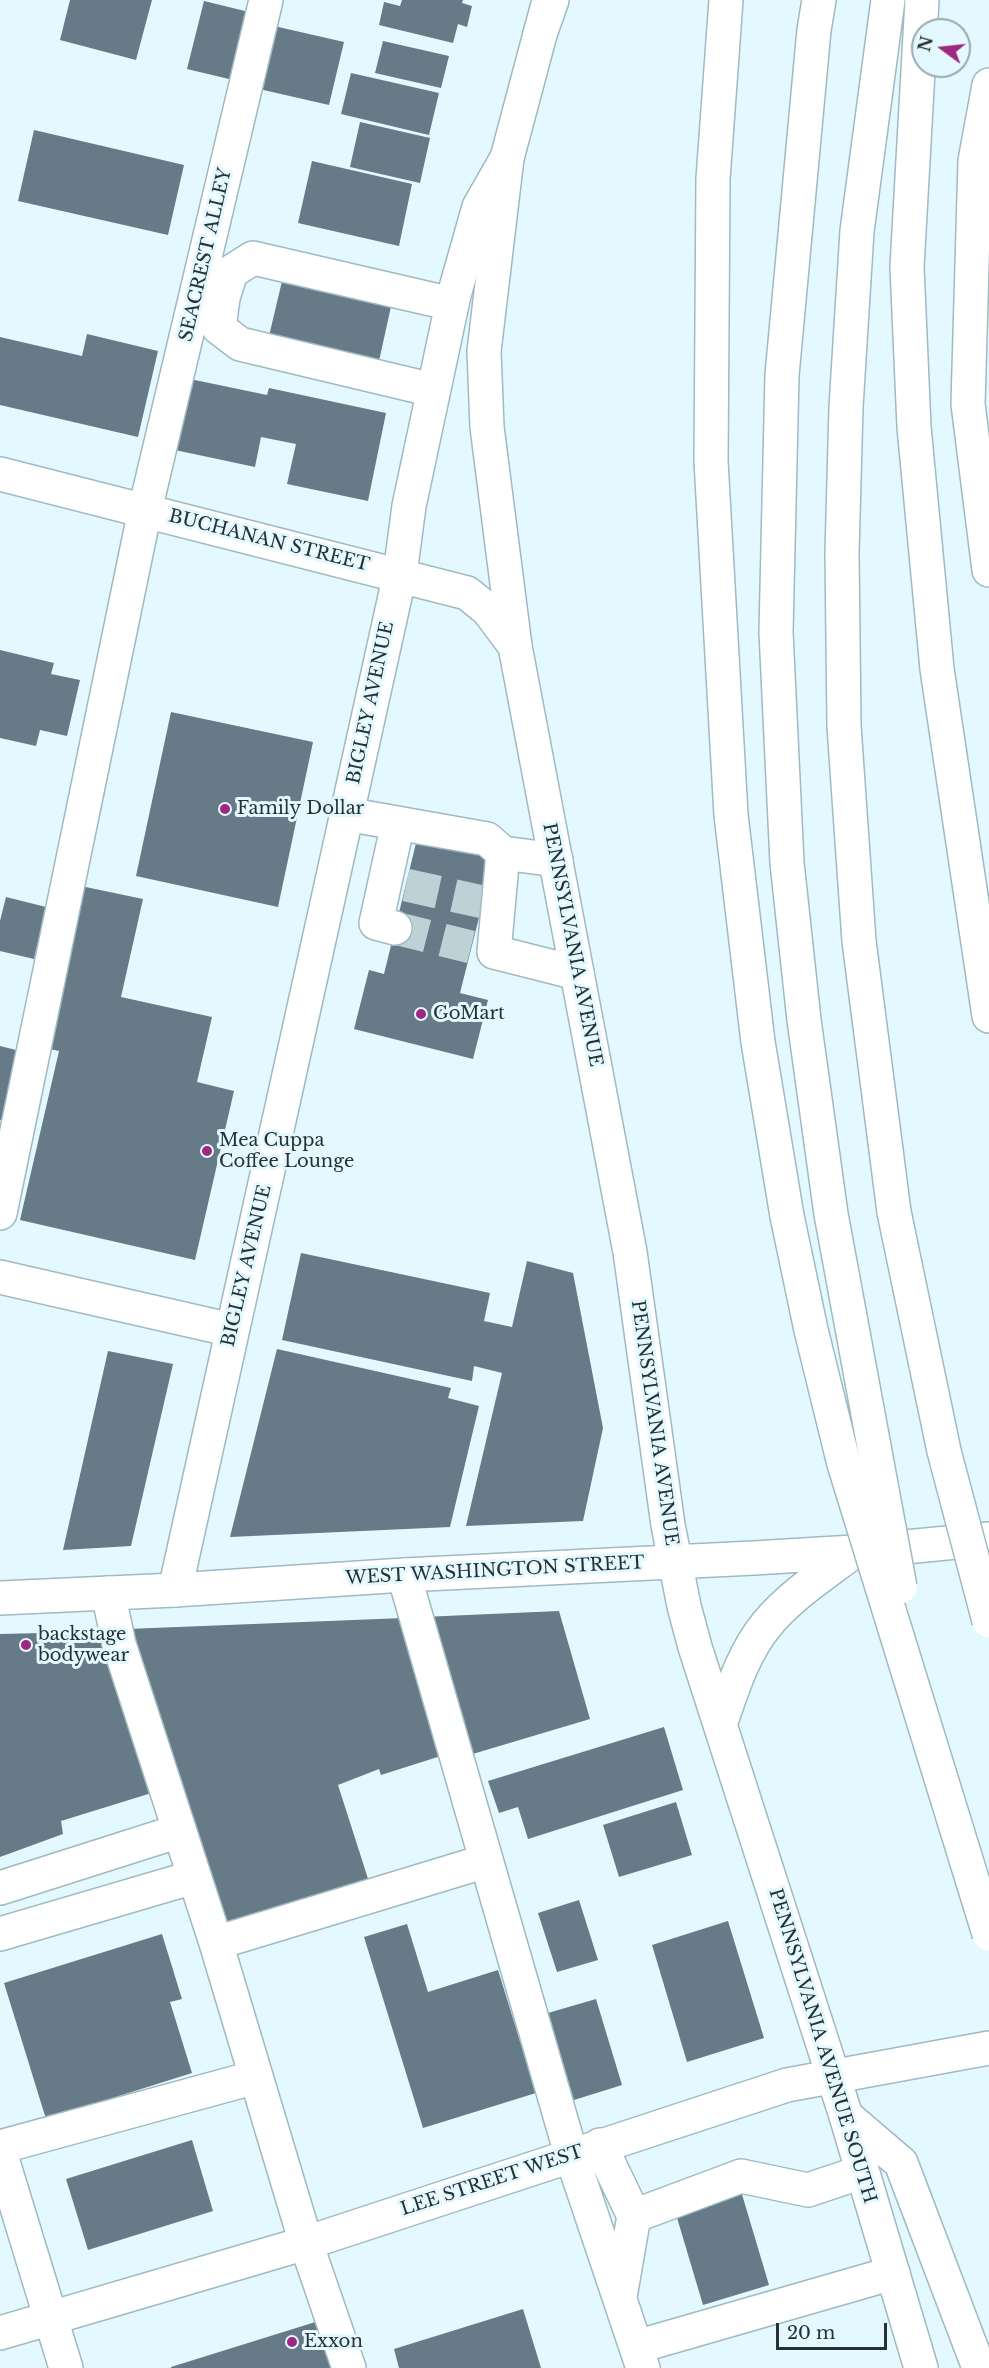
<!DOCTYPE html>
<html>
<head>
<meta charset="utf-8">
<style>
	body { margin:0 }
	#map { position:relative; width:989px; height:2368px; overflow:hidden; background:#e3f9ff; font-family:"Libre Baskerville",serif }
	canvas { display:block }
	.north { position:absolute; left:911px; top:18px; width:60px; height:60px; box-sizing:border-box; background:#e3f9ff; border:2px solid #98a9ae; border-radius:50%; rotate:285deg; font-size:16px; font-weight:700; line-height:24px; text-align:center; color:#273134 }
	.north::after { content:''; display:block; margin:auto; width:21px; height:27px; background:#9d2781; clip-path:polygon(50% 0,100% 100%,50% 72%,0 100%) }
	.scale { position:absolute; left:776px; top:2323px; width:111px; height:27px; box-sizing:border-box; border:3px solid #273134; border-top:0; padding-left:8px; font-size:18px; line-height:21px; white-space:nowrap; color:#273134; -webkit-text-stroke:4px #e3f9ff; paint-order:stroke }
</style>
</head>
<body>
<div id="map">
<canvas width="989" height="2368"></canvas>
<div class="north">N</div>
<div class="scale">20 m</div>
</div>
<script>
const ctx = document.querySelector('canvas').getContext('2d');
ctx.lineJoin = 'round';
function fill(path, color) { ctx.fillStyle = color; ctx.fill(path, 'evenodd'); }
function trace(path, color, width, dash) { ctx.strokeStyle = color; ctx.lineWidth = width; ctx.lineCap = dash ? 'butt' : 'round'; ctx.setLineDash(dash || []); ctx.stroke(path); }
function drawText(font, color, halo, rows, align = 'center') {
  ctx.font = font + ' "Libre Baskerville",serif'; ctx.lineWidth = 6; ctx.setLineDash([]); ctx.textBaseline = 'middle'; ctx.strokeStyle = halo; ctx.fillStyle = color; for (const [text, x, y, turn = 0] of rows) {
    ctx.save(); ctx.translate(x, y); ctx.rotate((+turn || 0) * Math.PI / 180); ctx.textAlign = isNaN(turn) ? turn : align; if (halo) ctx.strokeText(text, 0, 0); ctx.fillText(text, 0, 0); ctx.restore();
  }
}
fill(new Path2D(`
	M 70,0 L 152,0 L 136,60 L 60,40 Z
	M 402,0 L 463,0 L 462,3 L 472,6 L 467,27 L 458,24 L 453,43 L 379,25 L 384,2 L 400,6 Z
	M 204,1 L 249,12 L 233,80 L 187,69 Z
	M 274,26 L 344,42 L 329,105 L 259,89 Z
	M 383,41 L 449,56 L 441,88 L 375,73 Z
	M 351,73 L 439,93 L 429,135 L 341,114 Z
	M 360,122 L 430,138 L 420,183 L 350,167 Z
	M 34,130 L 184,165 L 168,235 L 18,201 Z
	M 312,161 L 412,184 L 399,246 L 298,223 Z
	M 283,277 L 392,302 L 379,361 L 269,336 Z
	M 87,334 L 158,351 L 138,437 L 0,405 L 0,337 L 82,356 Z
	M 190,379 L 267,395 L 269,388 L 386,413 L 368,501 L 287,484 L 296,444 L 261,437 L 255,467 L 175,450 Z
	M 0,650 L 54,663 L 51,674 L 80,680 L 67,736 L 40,730 L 36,746 L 0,738 Z
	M 171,712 L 313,742 L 278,907 L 136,876 Z
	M 417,839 L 494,858 L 460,993 L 488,1000 L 473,1059 L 354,1029 L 369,970 L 384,974 Z
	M 76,885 L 143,899 L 121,997 L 212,1017 L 197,1082 L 234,1091 L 195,1260 L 20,1220 L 59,1051 L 40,1047 Z
	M 6,897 L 46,907 L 34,959 L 0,951 L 0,921 Z
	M 0,1046 L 20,1051 L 4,1121 L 0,1120 Z
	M 301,1253 L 490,1293 L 484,1321 L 512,1327 L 527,1261 L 573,1273 L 603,1428 L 583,1521 L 466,1526 L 502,1373 L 474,1366 L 472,1381 L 282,1340 Z
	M 277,1349 L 451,1388 L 448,1398 L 479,1406 L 450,1527 L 230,1537 Z
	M 108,1351 L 173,1364 L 131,1546 L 63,1550 Z
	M 559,1611 L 590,1719 L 466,1756 L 422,1617 Z
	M 404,1618 L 447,1754 L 381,1775 L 379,1769 L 338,1785 L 371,1888 L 222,1930 L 127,1629 Z
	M 42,1633 L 110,1637 L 158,1791 L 61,1821 L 63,1834 L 0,1857 L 0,1634 Z
	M 664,1727 L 683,1790 L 528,1839 L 518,1807 L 499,1813 L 488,1781 Z
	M 676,1802 L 692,1855 L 619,1877 L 603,1825 Z
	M 579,1900 L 598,1960 L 557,1972 L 538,1913 Z
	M 728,1921 L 764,2038 L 687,2062 L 652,1945 Z
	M 407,1924 L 428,1992 L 498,1970 L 536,2093 L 423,2128 L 364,1937 Z
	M 162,1934 L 182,1999 L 170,2002 L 192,2073 L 46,2119 L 4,1983 Z
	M 596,1999 L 622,2085 L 574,2100 L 548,2013 Z
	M 192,2140 L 213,2211 L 88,2250 L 66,2179 Z
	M 741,2191 L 769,2285 L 703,2305 L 675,2211 Z
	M 523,2309 L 541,2368 L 399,2368 L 394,2349 Z
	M 325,2319 L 333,2368 L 171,2368 L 171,2367 Z`), '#677a88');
trace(new Path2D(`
	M 406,885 L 483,902
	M 395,928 L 471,947`), '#bdd1d6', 33, [33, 16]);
const minor = new Path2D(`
	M 433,390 L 240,344 L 219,328 L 223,298 L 231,272 L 253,258 L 452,304
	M 0,474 L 467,593 L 488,610 L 515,646
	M 346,814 L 487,839 L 503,853 L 494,952 L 577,973
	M 503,853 L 556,860
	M 395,928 L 376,923 L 398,823
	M 0,1213 L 145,510 L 266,0
	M 0,1277 L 232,1330
	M 404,1575 L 571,2154 L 643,2368
	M 175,1590 L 400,574 L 409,506 L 454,295 L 479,207 L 507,158
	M 108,1593 L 119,1644 L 216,1943
	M 0,1888 L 179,1831
	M 0,1934 L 194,1877
	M 600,2145 L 634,2216 L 741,2176 L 808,2190 L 862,2172
	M 0,2147 L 256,2077
	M 0,2152 L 66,2368
	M 620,2297 L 634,2216
	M 636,2347 L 893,2273
	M 349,2368 L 306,2243 L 216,1943 L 486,1861`);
const major = new Path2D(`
	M 547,8 L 507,158 L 484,351 L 487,427 L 515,646 L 630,1252 L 668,1525 L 684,1606 L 695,1647 L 846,2116 L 921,2368
	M 989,85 L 975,161 L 968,404 L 989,570
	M 0,1598 L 175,1590 L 404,1575 L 754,1558 L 853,1552 L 989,1539
	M 720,1725 C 732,1690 743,1653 767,1624 C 790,1596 824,1574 853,1552
	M 0,2333 L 306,2243 L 787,2085 L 989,2048`);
const highway = new Path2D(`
	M 726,0 L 713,179 L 711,461 L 731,815 L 758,1042 L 787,1216
	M 819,0 L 814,30 L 782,375 L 776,632 L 787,863 L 804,1020 L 831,1214
	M 888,0 L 857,231 L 846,407 L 842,553 L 844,726 L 859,941 L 894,1212
	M 922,0 L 907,267 L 914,427 L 937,669 L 989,1016
	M 540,34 L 552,0
	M 846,2116 L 901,2163 L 979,2368`);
trace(minor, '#9fbac1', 36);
trace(major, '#9fbac1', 36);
trace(highway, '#9fbac1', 36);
trace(minor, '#fff', 33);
trace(major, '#fff', 33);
trace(highway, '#fff', 33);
const highwayBridge = new Path2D(`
	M 894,1212 L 944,1451 L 989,1621
	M 831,1214 L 900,1587
	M 787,1216 L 811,1330 L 844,1464 L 989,1934`);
trace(highwayBridge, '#9fbac1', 36, []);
trace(highwayBridge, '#fff', 33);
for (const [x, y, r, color] of [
	[225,809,6,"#9d2781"],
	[421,1014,6,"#9d2781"],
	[207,1151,6,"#9d2781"],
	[26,1645,6,"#9d2781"],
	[292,2342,6,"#9d2781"]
]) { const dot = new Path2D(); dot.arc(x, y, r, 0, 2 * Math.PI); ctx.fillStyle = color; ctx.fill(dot); trace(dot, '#e3f9ff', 2); }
drawText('18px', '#273134', '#e3f9ff', [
	["SEACREST ALLEY",206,255,-77],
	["BUCHANAN STREET",269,541,14],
	["BIGLEY AVENUE",371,703,-78],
	["PENNSYLVANIA AVENUE",572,945,79],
	["BIGLEY AVENUE",247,1266,-77],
	["PENNSYLVANIA AVENUE",654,1423,82],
	["WEST WASHINGTON STREET",495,1571,-3],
	["PENNSYLVANIA AVENUE SOUTH",822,2046,73],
	["LEE STREET WEST",492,2181,-18]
]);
drawText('18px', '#273134', '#e3f9ff', [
	["Family Dollar",237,809],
	["GoMart",433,1014],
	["Mea Cuppa",219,1141],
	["Coffee Lounge",219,1162],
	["backstage",38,1635],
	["bodywear",38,1656],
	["Exxon",304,2342]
], 'left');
</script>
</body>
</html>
